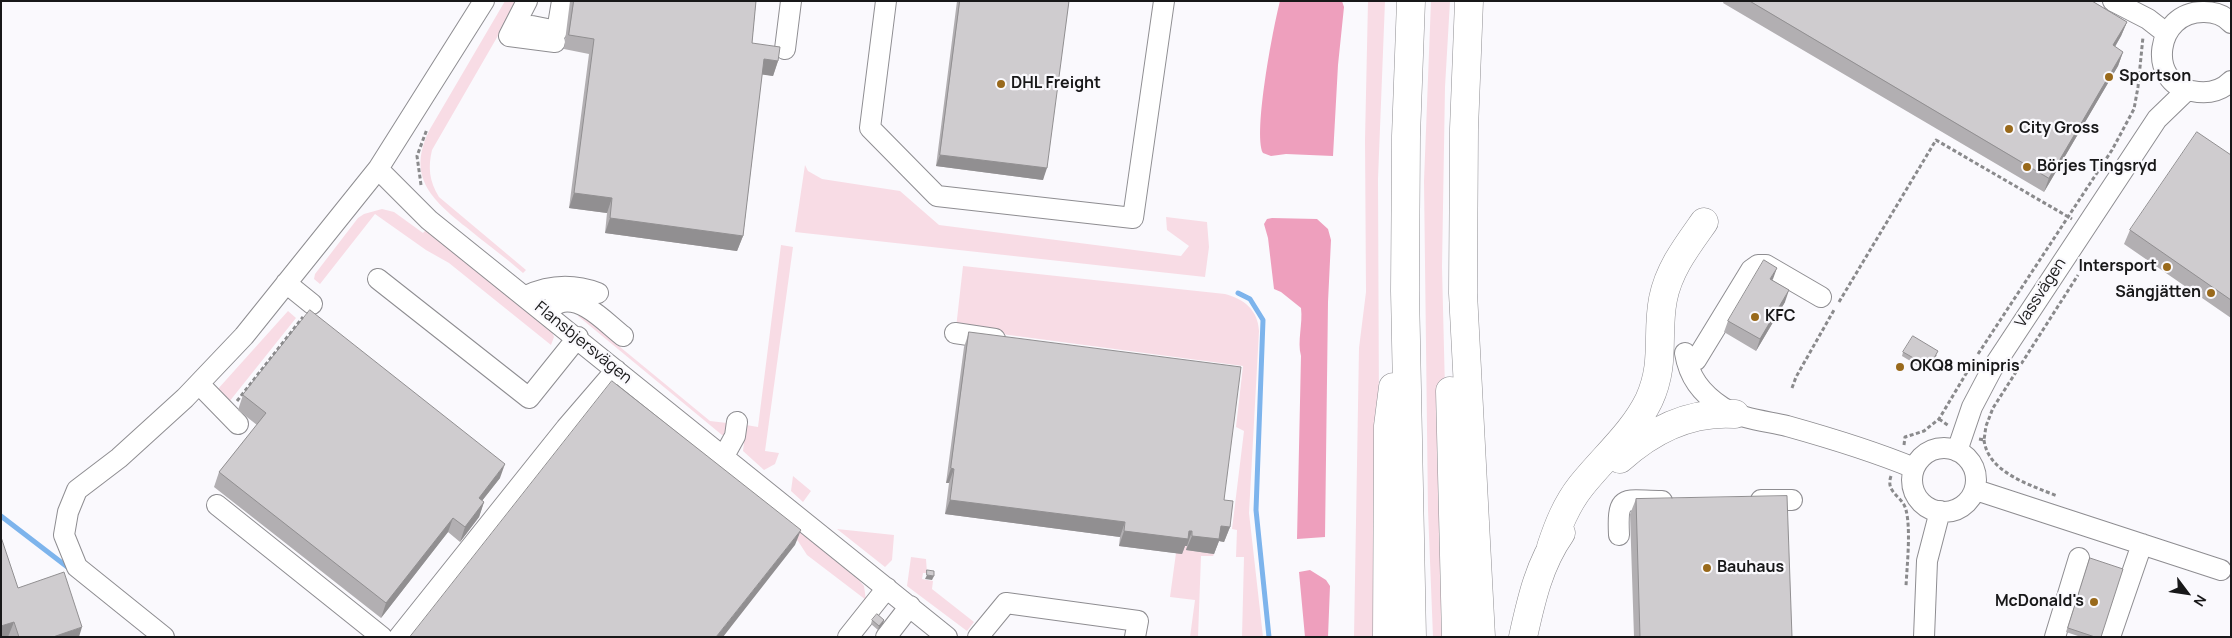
<!DOCTYPE html>
<html>
<head>
<meta charset="utf-8">
<style>
	body { margin:0 }
	#map { position:relative; width:2232px; height:638px; overflow:hidden; background:#faf9fd; font-family:Manrope,sans-serif }
	canvas { display:block }
	.frame { position:absolute; inset:0; border:2px solid #181819; pointer-events:none }
	.north { position:absolute; left:2162px; top:568px; width:50px; height:50px; -webkit-text-stroke:4px #faf9fd; paint-order:stroke; rotate:121deg; font-size:14px; font-weight:700; line-height:20px; text-align:center; color:#181819 }
	.north::after { content:''; display:block; margin:auto; width:18px; height:22px; background:#181819; clip-path:polygon(50% 0,100% 100%,50% 72%,0 100%) }
</style>
</head>
<body>
<div id="map">
<canvas width="2232" height="638"></canvas>
<div class="frame"></div>
<div class="north">N</div>
</div>
<script>
const ctx = document.querySelector('canvas').getContext('2d');
ctx.lineJoin = 'round';
function fill(path, color) { ctx.fillStyle = color; ctx.fill(path, 'evenodd'); }
function trace(path, color, width, dash) { ctx.strokeStyle = color; ctx.lineWidth = width; ctx.lineCap = dash ? 'butt' : 'round'; ctx.setLineDash(dash || []); ctx.stroke(path); }
function drawText(font, color, halo, rows, align = 'center') {
  ctx.font = font + ' Manrope,sans-serif'; ctx.lineWidth = 4.5; ctx.setLineDash([]); ctx.textBaseline = 'middle'; ctx.strokeStyle = halo; ctx.fillStyle = color; for (const [text, x, y, turn = 0] of rows) {
    ctx.save(); ctx.translate(x, y); ctx.rotate((+turn || 0) * Math.PI / 180); ctx.textAlign = isNaN(turn) ? turn : align; if (halo) ctx.strokeText(text, 0, 0); ctx.fillText(text, 0, 0); ctx.restore();
  }
}
fill(new Path2D(`
	M 505,1 L 518,1 L 432,150 C 428,167 429,181 439,197 L 526,270 L 523,273 C 505,257 485,243 466,227 C 431,199 406,176 430,129 Z
	M 1368,1 L 1385,1 L 1378,179 L 1379,412 L 1376,637 L 1354,637 L 1359,348 L 1366,292 L 1365,140 Z
	M 1431,1 L 1450,1 L 1445,87 L 1442,267 L 1451,637 L 1433,637 L 1428,510 L 1424,181 Z
	M 805,165 L 808,171 L 822,179 L 900,191 L 939,225 L 1181,256 L 1189,246 L 1167,230 L 1166,217 L 1207,222 L 1209,247 L 1205,277 L 795,232 Z
	M 382,209 L 394,212 L 423,233 L 427,229 L 551,329 L 554,337 L 551,345 L 449,263 L 426,250 L 375,214 L 320,284 L 314,279 L 315,274 L 358,218 L 364,214 Z
	M 781,245 L 793,247 L 765,451 L 779,453 L 775,464 L 764,470 L 743,451 L 746,425 L 758,427 Z
	M 963,266 L 1225,294 C 1244,299 1258,310 1259,331 L 1249,513 L 1263,637 L 1242,637 L 1244,557 L 1236,557 L 1237,530 L 1232,529 L 1244,431 L 1236,427 L 1243,366 L 956,328 Z
	M 288,311 L 296,318 L 229,402 L 217,390 Z
	M 580,314 L 710,421 L 727,423 L 724,435 L 722,435 L 578,316 Z
	M 620,389 L 635,398 L 859,580 L 864,586 L 866,600 L 807,555 L 798,541 Z
	M 793,476 L 811,491 L 803,502 L 791,491 Z
	M 837,529 L 894,535 L 892,560 L 885,567 Z
	M 1183,545 L 1187,546 L 1187,550 L 1214,554 L 1213,556 L 1201,556 L 1198,637 L 1190,637 L 1195,600 L 1170,597 L 1176,553 L 1182,553 Z
	M 911,557 L 926,559 L 927,573 L 923,573 L 922,579 L 933,581 L 932,589 L 974,622 L 967,631 L 907,586 Z`), '#f8dce5');
fill(new Path2D(`
	M 1280,1 L 1342,1 L 1344,7 L 1338,65 L 1333,156 L 1286,154 L 1271,156 L 1263,153 C 1253,133 1273,28 1280,1 Z
	M 1272,218 L 1317,219 L 1328,229 L 1331,240 L 1328,302 L 1325,537 L 1297,539 L 1301,356 C 1297,341 1303,324 1301,308 L 1281,292 L 1274,289 L 1268,238 L 1264,224 L 1267,219 Z
	M 1310,570 L 1326,580 L 1330,586 L 1328,637 L 1305,637 L 1299,572 Z`), '#ee9fbd');
trace(new Path2D(`
	M 1238,293 L 1250,299 L 1263,320 L 1256,510 L 1269,637
	M 1,516 L 70,569`), '#7db4ec', 5);
const minor = new Path2D(`
	M 484,1 L 378,169 L 429,220 L 947,637
	M 527,1 L 509,36 L 555,42
	M 886,1 L 870,128 L 937,196 L 1133,218 L 1164,1
	M 2113,1 L 2148,19 L 2166,33
	M 2231,23 C 2224,15 2214,12 2204,12 C 2155,11 2146,83 2192,91 C 2206,94 2220,92 2231,81
	M 532,26 L 557,31 L 562,1
	M 785,49 L 791,1
	M 378,279 L 529,398 L 578,337
	M 286,283 L 312,304
	M 526,296 C 549,285 574,284 598,293
	M 546,312 C 550,309 554,305 559,303 C 582,295 606,323 623,336
	M 955,333 L 995,339
	M 1685,353 C 1689,377 1701,393 1722,407 C 1740,419 1766,421 1787,426 C 1830,438 1873,451 1914,468
	M 1696,360 L 1751,270 L 1758,265 L 1766,265 L 1821,297
	M 199,384 L 238,424
	M1912 480a32 32 0 1 1 64 0a32 32 0 1 1-64 0Z
	M 1957,451 L 1972,407 L 1992,369 L 2157,119 L 2187,90
	M 724,456 L 735,436 L 737,422
	M 1976,490 L 2221,570
	M 1761,500 L 1792,500
	M 217,505 L 382,637
	M 1619,535 C 1617,492 1624,501 1662,501
	M 164,637 L 77,567 L 64,535 L 68,512 L 77,490 L 119,458 L 185,398 L 244,336 L 378,169
	M 399,637 L 566,428 L 616,370
	M 848,637 L 887,588
	M 886,637 L 910,606
	M 978,637 L 1006,603 L 1138,621 L 1135,637
	M 1924,637 L 1927,561 L 1940,511
	M 2055,637 L 2079,558
	M 2110,637 L 2142,544`);
const highway = new Path2D(`
	M 1411,1 L 1406,136 L 1405,291 L 1412,637
	M 1469,1 L 1464,129 L 1463,293 L 1481,637
	M 1450,391 L 1456,637
	M 1620,459 C 1652,430 1691,411 1735,414
	M 1551,547 C 1558,526 1566,505 1581,486 C 1604,457 1633,433 1649,400 C 1666,363 1656,335 1663,299 C 1669,269 1687,246 1704,222
	M 1387,637 L 1388,426 L 1393,387
	M 1523,637 C 1531,601 1539,564 1561,533`);
trace(minor, '#8e8d91', 22);
trace(highway, '#8e8d91', 29);
trace(new Path2D(`
	M 421,185 L 417,156 L 427,129
	M 1839,302 L 1936,140 L 2072,219
	M 1978,354 L 2112,150 L 2134,109 L 2138,87 L 2143,37
	M 1792,388 L 1796,377 L 1834,310
	M 237,401 L 303,317
	M 1939,419 L 1949,426
	M 1979,439 L 1984,440 L 1986,426 L 1993,408 L 2078,275
	M 1984,440 C 1988,473 2031,485 2057,496
	M 1904,445 L 1905,437 L 1924,431 L 1939,419 L 1973,362
	M 1891,476 C 1885,493 1903,496 1906,510 C 1911,529 1907,566 1906,586`), '#8a8a8c', 3, [4, 2.5]);
trace(minor, '#fff', 20);
trace(highway, '#fff', 28);
fill(new Path2D(`
	M 570,1 L 756,1 L 752,43 L 778,61 L 773,76 L 762,74 L 743,236 L 737,251 L 605,233 L 607,213 L 569,208 L 589,54 L 564,49 Z
	M 957,1 L 1069,1 L 1043,180 L 936,166 Z
	M 1724,1 L 2092,1 L 2127,22 L 2121,36 L 2115,47 L 2123,52 L 2118,66 L 2044,192 L 1723,3 Z
	M 2231,155 L 2231,318 L 2124,244 L 2130,230 Z
	M 1772,280 L 1785,302 L 1756,351 L 1724,332 L 1728,321 Z
	M 969,332 L 1224,500 L 1230,527 L 1224,542 L 1219,541 L 1214,554 L 1186,550 L 1187,546 L 1185,546 L 1182,554 L 1119,546 L 1120,537 L 945,514 L 949,483 L 946,483 L 964,347 Z
	M 1903,352 L 1937,355 L 1927,371 L 1902,356 Z
	M 243,395 L 500,478 L 482,501 L 484,502 L 479,517 L 460,542 L 448,532 L 381,618 L 214,487 L 219,472 L 257,425 L 238,410 Z
	M 1636,499 L 1792,637 L 1634,637 L 1630,514 Z
	M 2090,558 L 2101,637 L 2081,637 L 2066,632 Z
	M 18,588 L 79,637 L 1,637 Z
	M 872,620 L 884,620 L 883,624 L 878,630 L 871,624 Z`), '#b2afb2');
fill(new Path2D(`
	M 2127,22 L 2121,36 L 2107,60 L 2113,45 Z
	M 2123,52 L 2118,66 L 2044,192 L 2049,178 Z
	M 764,59 L 778,61 L 773,76 L 758,74 Z
	M 940,155 L 1047,168 L 1043,180 L 936,166 Z
	M 574,193 L 612,198 L 607,213 L 569,208 Z
	M 610,218 L 743,236 L 737,251 L 605,233 Z
	M 1777,268 L 1773,279 L 1766,290 L 1770,279 Z
	M 1789,290 L 1785,302 L 1756,351 L 1760,339 Z
	M 505,464 L 500,478 L 473,512 L 479,498 Z
	M 951,468 L 954,469 L 949,483 L 946,483 Z
	M 950,500 L 1125,522 L 1120,537 L 945,514 Z
	M 484,502 L 479,517 L 460,542 L 465,527 Z
	M 453,518 L 448,532 L 381,618 L 386,603 Z
	M 1221,526 L 1230,527 L 1224,542 L 1219,541 L 1214,554 L 1186,550 L 1192,536 Z
	M 801,530 L 795,545 L 723,637 L 716,637 Z
	M 1124,531 L 1192,531 L 1187,546 L 1185,546 L 1182,554 L 1119,546 Z
	M 927,575 L 934,576 L 932,580 L 925,579 Z
	M 884,620 L 883,624 L 878,630 L 879,626 Z
	M 14,622 L 8,637 L 1,637 L 1,626 Z
	M 82,627 L 79,637 L 53,637 Z`), '#918f91');
const building = new Path2D(`
	M 574,1 L 756,1 L 752,43 L 780,47 L 778,61 L 764,59 L 743,236 L 610,218 L 612,198 L 574,193 L 594,39 L 569,35 Z
	M 960,1 L 1069,1 L 1047,168 L 940,155 Z
	M 1750,1 L 2092,1 L 2127,22 L 2113,45 L 2123,52 L 2049,178 Z
	M 2197,132 L 2231,155 L 2231,300 L 2130,230 Z
	M 1764,260 L 1777,268 L 1770,279 L 1789,290 L 1760,339 L 1728,321 Z
	M 310,310 L 505,464 L 479,498 L 484,502 L 465,527 L 453,518 L 386,603 L 219,472 L 266,413 L 243,395 Z
	M 969,332 L 1241,367 L 1224,500 L 1233,501 L 1230,527 L 1221,526 L 1219,539 L 1192,536 L 1192,531 L 1189,531 L 1188,539 L 1124,531 L 1125,522 L 950,500 L 954,469 L 951,468 Z
	M 1913,336 L 1938,351 L 1929,367 L 1903,352 Z
	M 612,381 L 801,530 L 716,637 L 410,637 Z
	M 1787,496 L 1792,637 L 1640,637 L 1636,499 Z
	M 1,537 L 18,588 L 64,572 L 82,627 L 53,637 L 19,637 L 14,622 L 1,626 Z
	M 2090,558 L 2123,569 L 2101,637 L 2095,637 L 2068,628 Z
	M 927,570 L 934,571 L 934,576 L 927,575 Z
	M 877,614 L 884,620 L 879,626 L 872,620 Z`);
fill(building, '#cfcccf');
trace(building, '#918f91', 1);
for (const [x, y, r, color] of [
	[2109,77,5,"#99691b"],
	[1001,84,5,"#99691b"],
	[2009,129,5,"#99691b"],
	[2027,167,5,"#99691b"],
	[2167,267,5,"#99691b"],
	[2211,293,5,"#99691b"],
	[1755,317,5,"#99691b"],
	[1900,367,5,"#99691b"],
	[1707,568,5,"#99691b"],
	[2094,602,5,"#99691b"]
]) { const dot = new Path2D(); dot.arc(x, y, r, 0, 2 * Math.PI); ctx.fillStyle = color; ctx.fill(dot); trace(dot, '#faf9fd', 2); }
drawText('bold 16px', '#181819', '#faf9fd', [
	["Sportson",2119,77],
	["DHL Freight",1011,84],
	["City Gross",2019,129],
	["Börjes Tingsryd",2037,167],
	["Intersport",2157,267,"right"],
	["Sängjätten",2201,293,"right"],
	["KFC",1765,317],
	["OKQ8 minipris",1910,367],
	["Bauhaus",1717,568],
	["McDonald's",2084,602,"right"]
], 'left');
drawText('16px', '#181819', '#faf9fd', [
	["Vassvägen",2041,293,-57],
	["Flansbjersvägen",583,343,39]
]);
</script>
</body>
</html>
